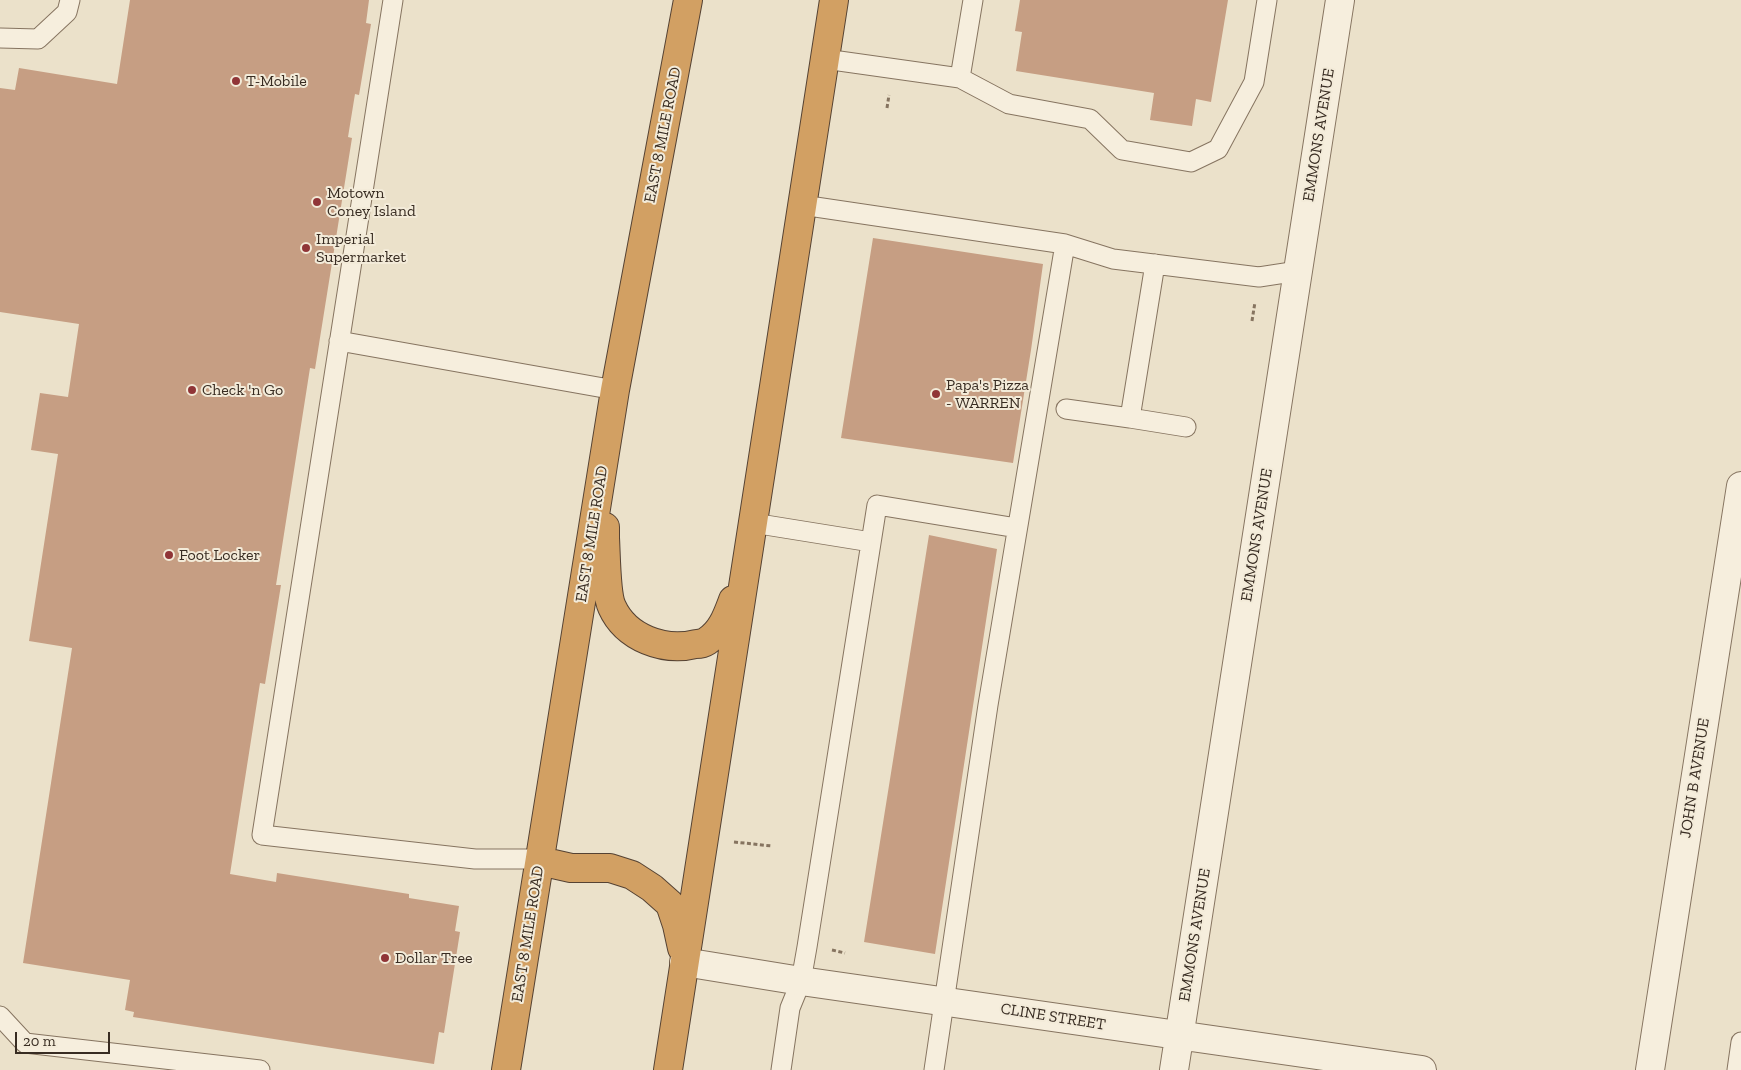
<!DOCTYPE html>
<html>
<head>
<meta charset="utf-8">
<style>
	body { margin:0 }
	#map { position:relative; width:1741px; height:1070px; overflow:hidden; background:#ebe1ca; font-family:"Zilla Slab",serif }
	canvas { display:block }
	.scale { position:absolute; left:15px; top:1032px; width:95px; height:22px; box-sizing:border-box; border:2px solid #382c22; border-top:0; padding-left:6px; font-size:15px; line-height:18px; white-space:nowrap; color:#382c22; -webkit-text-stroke:4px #f3ebd9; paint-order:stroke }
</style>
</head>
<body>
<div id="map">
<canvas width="1741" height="1070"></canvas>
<div class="scale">20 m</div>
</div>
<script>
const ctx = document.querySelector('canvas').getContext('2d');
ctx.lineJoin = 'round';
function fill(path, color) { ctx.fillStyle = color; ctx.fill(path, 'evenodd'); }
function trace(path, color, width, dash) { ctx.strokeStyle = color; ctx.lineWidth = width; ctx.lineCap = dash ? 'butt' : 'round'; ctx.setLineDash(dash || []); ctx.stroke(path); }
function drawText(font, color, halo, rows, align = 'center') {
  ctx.font = font + ' "Zilla Slab",serif'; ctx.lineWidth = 4; ctx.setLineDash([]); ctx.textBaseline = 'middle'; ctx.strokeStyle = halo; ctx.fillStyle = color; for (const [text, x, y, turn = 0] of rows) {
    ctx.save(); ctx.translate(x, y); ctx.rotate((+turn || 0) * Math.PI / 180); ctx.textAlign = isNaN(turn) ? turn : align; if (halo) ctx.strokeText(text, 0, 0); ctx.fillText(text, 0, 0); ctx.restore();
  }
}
fill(new Path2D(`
	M 130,0 L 369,0 L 366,23 L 371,24 L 359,95 L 355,94 L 348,137 L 352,138 L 315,369 L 310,368 L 276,585 L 281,585 L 265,684 L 260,683 L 230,874 L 276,882 L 277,873 L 409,894 L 409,898 L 459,906 L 455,931 L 460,932 L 444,1033 L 439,1032 L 434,1064 L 133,1017 L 134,1012 L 125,1010 L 130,980 L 23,963 L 72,648 L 29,641 L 58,454 L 31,450 L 40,393 L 68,397 L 79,324 L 0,312 L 0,88 L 15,90 L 19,68 L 117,84 Z
	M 1020,0 L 1228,0 L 1211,102 L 1196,99 L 1192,126 L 1150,120 L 1154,93 L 1016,71 L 1022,32 L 1015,31 Z
	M 873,238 L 1043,264 L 1031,350 L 1013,463 L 841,438 Z
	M 929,535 L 997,549 L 935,954 L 864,942 Z`), '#c69e83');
const lane = new Path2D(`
	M 393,0 L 262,835 L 475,859 L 527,859 L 540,861
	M 0,38 L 38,39 L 67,12 L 70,0
	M 825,59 L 960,78 L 1009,104 L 1090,119 L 1122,150 L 1191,162 L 1218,149 L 1254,82 L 1267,0
	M 960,78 L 973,0
	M 802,205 L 1065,244 L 1113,259 L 1259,277 L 1298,271
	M 1155,264 L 1130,418 L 1186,427
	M 339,341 L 615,390
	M 1066,409 L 1130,418
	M 753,523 L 871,542
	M 0,1016 L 25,1043 L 260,1070
	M 781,1070 L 790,1008 L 801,981 L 807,947 L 877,505 L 1017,528
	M 934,1070 L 988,705 L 1065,244
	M 1737,1070 L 1741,1042`);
const street = new Path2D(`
	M 684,962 L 801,981 L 1422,1070
	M 1174,1070 L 1340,0
	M 1650,1070 L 1741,486`);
const highway = new Path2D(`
	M 605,527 L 605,538 C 606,554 606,595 612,607 C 626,638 664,652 696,644 C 700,644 704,643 707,641 C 722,631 727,616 733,600
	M 540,861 L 571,868 L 610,868 L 632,875 L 652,888 L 670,904 L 677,925 L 682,948
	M 506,1070 L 615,390 L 688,0
	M 668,1070 L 834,0`);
trace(lane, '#867460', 21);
trace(street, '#867460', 30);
trace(highway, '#554233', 30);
trace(new Path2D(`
	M 887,108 L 889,95
	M 1252,321 L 1255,302
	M 734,842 L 772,846
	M 832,950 L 845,953`), '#867460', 3, [4, 2.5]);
trace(lane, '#f6eedd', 19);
trace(street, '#f6eedd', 28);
trace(highway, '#d2a063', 28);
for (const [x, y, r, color] of [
	[236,81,5,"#903537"],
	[317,202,5,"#903537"],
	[306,248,5,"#903537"],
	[192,390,5,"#903537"],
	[936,394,5,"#903537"],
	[169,555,5,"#903537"],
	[385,958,5,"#903537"]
]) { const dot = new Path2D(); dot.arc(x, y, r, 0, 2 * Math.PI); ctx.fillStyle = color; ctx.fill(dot); trace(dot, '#f3ebd9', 2); }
drawText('16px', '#382c22', '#f3ebd9', [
	["T-Mobile",246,81],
	["Motown",327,193],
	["Coney Island",327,211],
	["Imperial",316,239],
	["Supermarket",316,257],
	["Papa's Pizza",946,385],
	["- WARREN",946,403],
	["Check 'n Go",202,390],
	["Foot Locker",179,555],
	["Dollar Tree",395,958]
], 'left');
drawText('16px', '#382c22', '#f3ebd9', [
	["EAST 8 MILE ROAD",663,135,-79],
	["EMMONS AVENUE",1319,135,-81],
	["EAST 8 MILE ROAD",592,534,-81],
	["EMMONS AVENUE",1257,535,-81],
	["JOHN B AVENUE",1695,778,-81],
	["EAST 8 MILE ROAD",528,934,-81],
	["EMMONS AVENUE",1195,935,-81],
	["CLINE STREET",1053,1017,9]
]);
</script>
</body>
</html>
